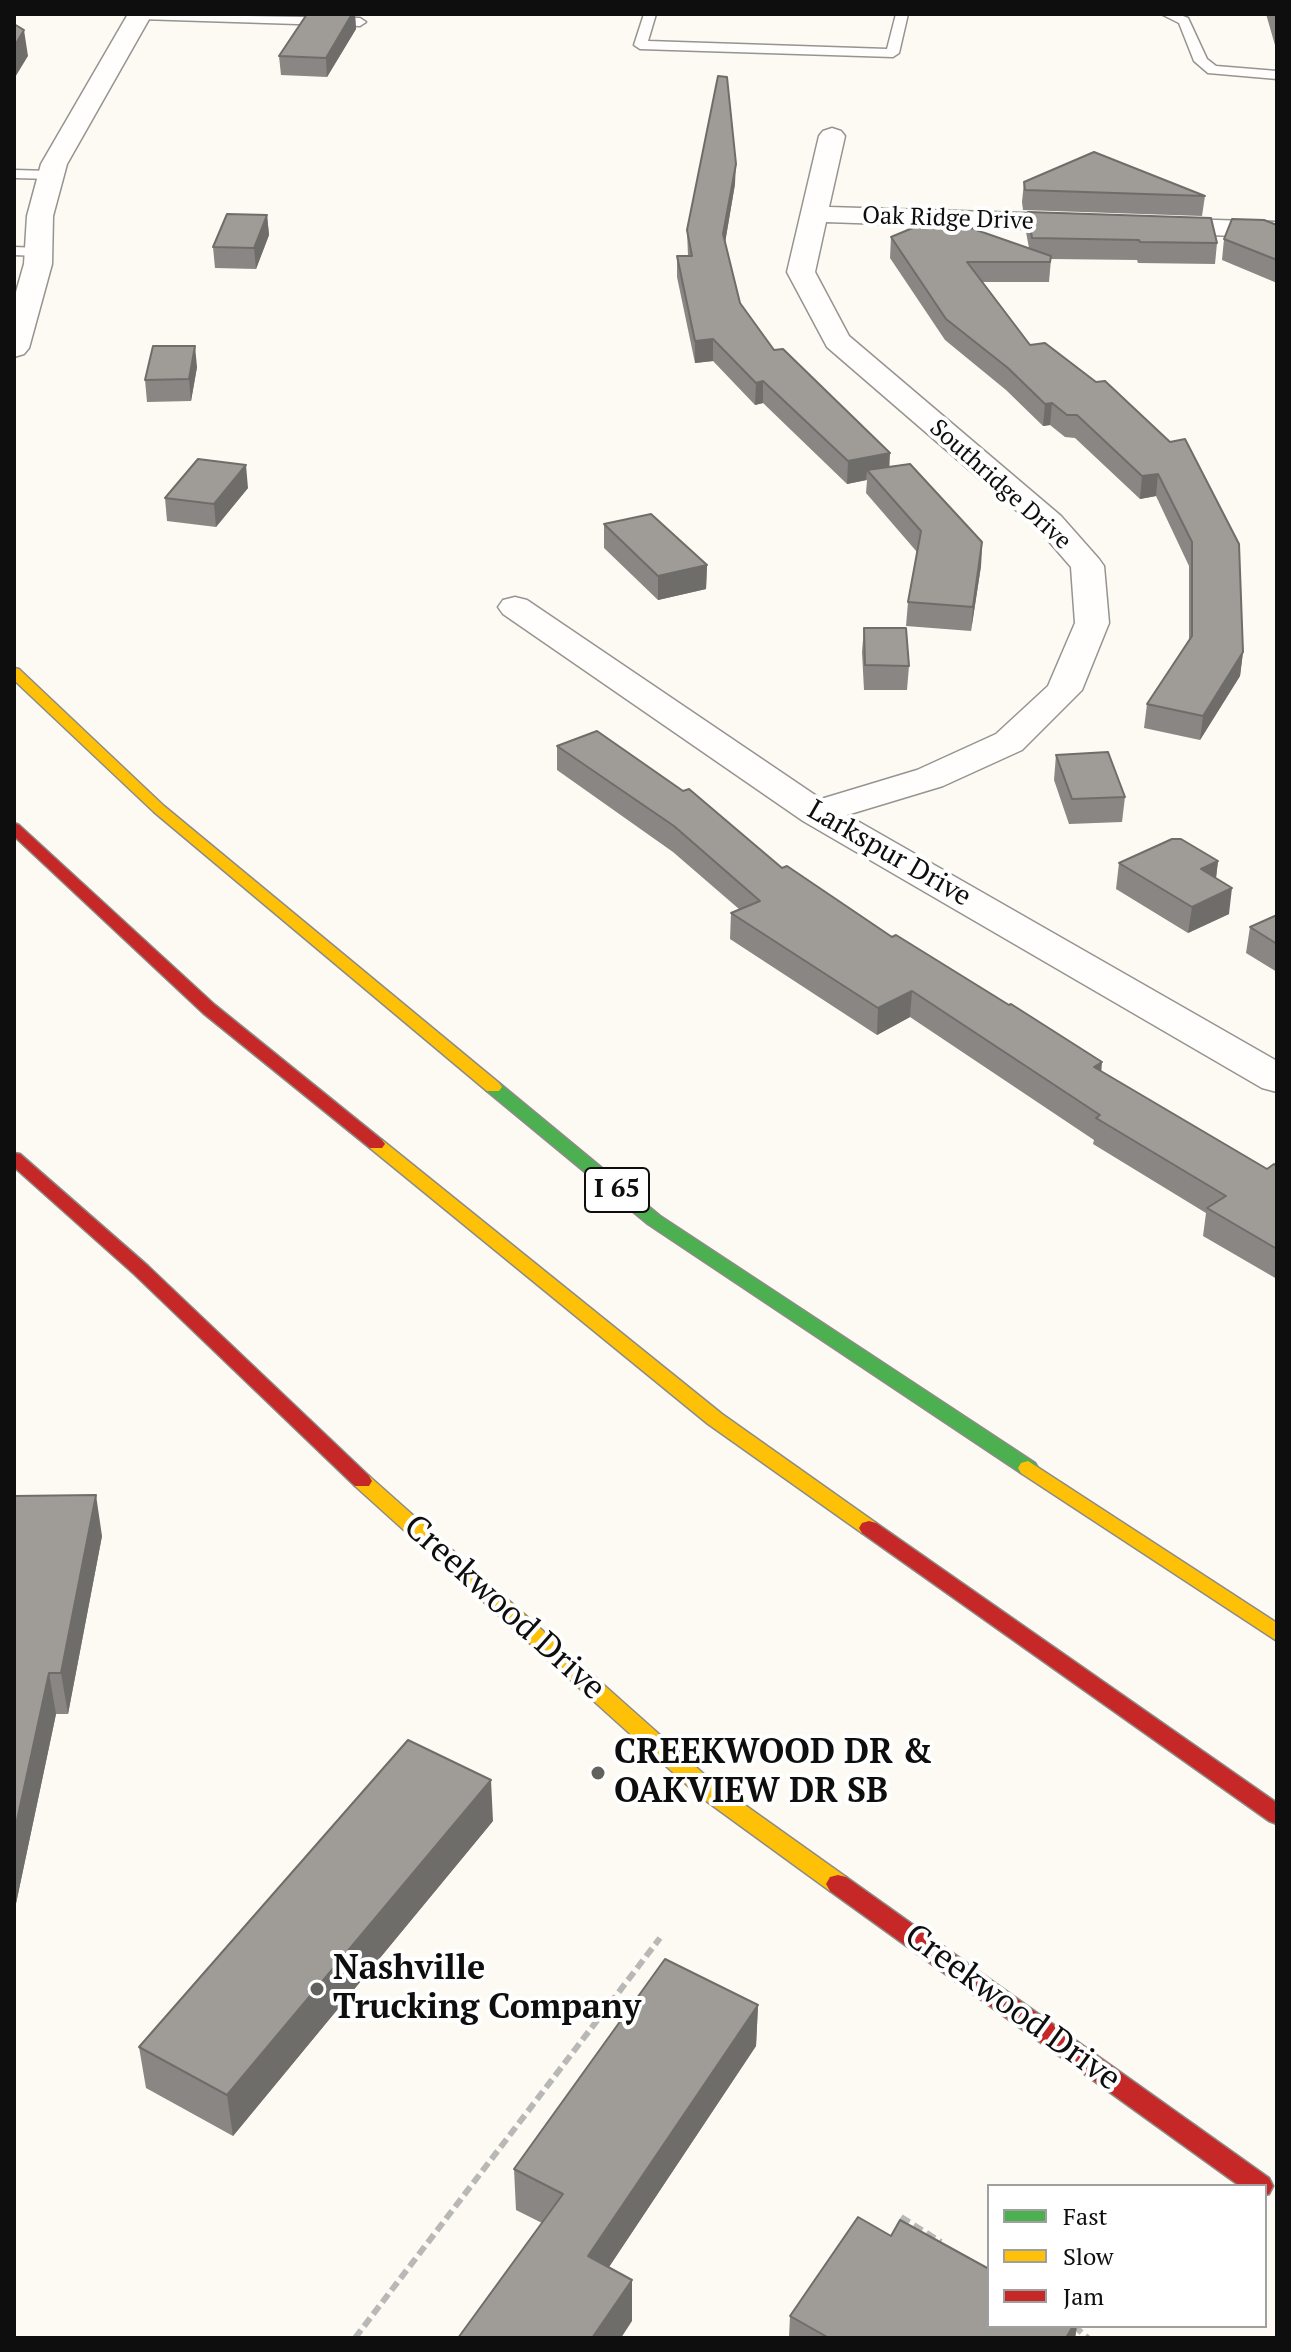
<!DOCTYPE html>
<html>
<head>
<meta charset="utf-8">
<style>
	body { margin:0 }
	#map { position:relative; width:1291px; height:2352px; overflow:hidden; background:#fcfaf2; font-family:"PT Serif",serif }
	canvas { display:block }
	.frame { position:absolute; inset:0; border:16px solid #0e0e0e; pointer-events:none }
	.legend { position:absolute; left:987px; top:2184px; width:280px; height:144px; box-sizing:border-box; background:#fff; border:2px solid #9f9f9f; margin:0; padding:10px 14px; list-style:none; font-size:24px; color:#0e0e0e }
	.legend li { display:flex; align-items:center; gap:16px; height:40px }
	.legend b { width:40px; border:2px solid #9f9f9f }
</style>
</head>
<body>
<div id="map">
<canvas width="1291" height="2352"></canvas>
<div class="frame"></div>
<ul class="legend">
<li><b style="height:10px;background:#4caf50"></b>Fast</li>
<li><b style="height:10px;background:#ffc107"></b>Slow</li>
<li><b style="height:10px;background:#c62828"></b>Jam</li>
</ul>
</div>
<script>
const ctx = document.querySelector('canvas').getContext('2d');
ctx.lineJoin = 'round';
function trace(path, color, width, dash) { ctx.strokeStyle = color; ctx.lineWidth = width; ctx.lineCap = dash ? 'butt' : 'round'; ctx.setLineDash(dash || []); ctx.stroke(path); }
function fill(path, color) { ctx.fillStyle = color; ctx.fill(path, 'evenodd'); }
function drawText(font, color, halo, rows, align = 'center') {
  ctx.font = font + ' "PT Serif",serif'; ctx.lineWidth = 8; ctx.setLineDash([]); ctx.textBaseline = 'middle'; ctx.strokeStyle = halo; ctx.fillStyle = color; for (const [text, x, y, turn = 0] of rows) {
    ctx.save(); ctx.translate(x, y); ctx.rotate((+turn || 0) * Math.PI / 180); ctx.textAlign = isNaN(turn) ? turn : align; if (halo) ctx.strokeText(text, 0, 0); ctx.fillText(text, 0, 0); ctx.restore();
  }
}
const lane = new Path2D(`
	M 134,14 L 360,18 L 366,22 L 360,26 L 140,19 Z
	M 644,14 L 656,14 L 648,41 L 887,49 L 896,14 L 908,14 L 899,53 L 893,57 L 640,49 L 634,45 Z
	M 1161,14 L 1178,14 L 1188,18 L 1207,59 L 1216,66 L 1277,71 L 1277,79 L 1208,73 L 1194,61 L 1179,23 Z
	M 14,170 L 51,171 L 58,175 L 51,179 L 14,178 Z
	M 14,247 L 39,248 L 46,252 L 39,256 L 14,255 Z`);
const street = new Path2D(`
	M 128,14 L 152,14 L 67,164 L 53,216 L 52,264 L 29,348 L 24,354 L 14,357 L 14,299 L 24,264 L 27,216 L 41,164 Z
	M 832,128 L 841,131 L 845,136 L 829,207 L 1087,215 L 1096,217 L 1100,223 L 1096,229 L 1087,231 L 826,222 L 815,272 L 849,336 L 1061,516 L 1099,559 L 1104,566 L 1109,623 L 1082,690 L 1022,750 L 943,786 L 847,815 L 1277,1061 L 1277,1092 L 1262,1088 L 803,821 L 503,614 L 498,607 L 503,600 L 515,597 L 527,600 L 821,799 L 917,770 L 996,734 L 1048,686 L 1075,623 L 1071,567 L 1039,530 L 827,347 L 787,272 L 819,136 L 823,131 Z
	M 1155,218 L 1277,222 L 1277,238 L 1145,232 L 1142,226 L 1145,220 Z`);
const fast = new Path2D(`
	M 493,1082 L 499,1083 L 660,1216 L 1035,1463 L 1038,1468 L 1035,1473 L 1021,1473 L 648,1224 L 487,1091 L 484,1087 Z`);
const slow = new Path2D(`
	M 14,668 L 19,669 L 164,806 L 499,1083 L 502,1087 L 499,1091 L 487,1091 L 154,812 L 14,680 Z
	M 376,1139 L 382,1140 L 722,1414 L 876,1523 L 879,1528 L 876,1533 L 862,1533 L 708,1424 L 370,1148 L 367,1144 L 370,1140 Z
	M 1028,1461 L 1277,1623 L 1277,1641 L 1021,1473 L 1018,1468 L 1021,1463 Z
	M 362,1474 L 369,1476 L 714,1783 L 846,1877 L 850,1884 L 846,1891 L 838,1893 L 830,1891 L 698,1795 L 355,1486 L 352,1481 L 355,1476 Z`);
const jam = new Path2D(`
	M 14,823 L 19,825 L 215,1005 L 382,1140 L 385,1144 L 382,1148 L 370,1148 L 203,1013 L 14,836 Z
	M 14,1153 L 20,1154 L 148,1266 L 369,1476 L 372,1481 L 369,1486 L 355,1486 L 134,1274 L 14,1167 Z
	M 869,1521 L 876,1523 L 1277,1803 L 1277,1824 L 1269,1821 L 862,1533 L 859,1528 L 862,1523 Z
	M 838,1875 L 846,1877 L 1269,2178 L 1273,2186 L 1269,2194 L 1265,2195 L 1265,2186 L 1240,2186 L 830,1891 L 826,1884 L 830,1877 Z`);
trace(lane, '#959491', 3);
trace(street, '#959491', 3);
trace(fast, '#8c8b87', 3);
trace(slow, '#8c8b87', 3);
trace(jam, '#8c8b87', 3);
trace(new Path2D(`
	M 901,2217 L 941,2242
	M 1074,2326 L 1088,2338
	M 355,2338 L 660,1938`), '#b8b8b6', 6, [10, 5]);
fill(lane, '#fffefd');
fill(street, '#fffefd');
fill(fast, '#4caf50');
fill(slow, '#ffc107');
fill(jam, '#c62828');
fill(new Path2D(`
	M 307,14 L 364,14 L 363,16 L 355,16 L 356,29 L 327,77 L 281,75 L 279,56 Z
	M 1266,14 L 1277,14 L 1277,52 Z
	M 1024,182 L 1205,196 L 1202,216 L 1023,210 L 1022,202 Z
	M 735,184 L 725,242 L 740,303 L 774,350 L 889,467 L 982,542 L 981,566 L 971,631 L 906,626 L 908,602 L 917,552 L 866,493 L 867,480 L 847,484 L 763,403 L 755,405 L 713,361 L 695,363 L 677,277 L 677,256 L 688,256 L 687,230 Z
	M 1028,212 L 1217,243 L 1215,264 L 1138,263 L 1137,260 L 1051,259 L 1049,282 L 983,282 L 1030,345 L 1170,442 L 1243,652 L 1240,676 L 1200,740 L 1144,728 L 1147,704 L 1189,641 L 1189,566 L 1156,496 L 1140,499 L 1075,438 L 1065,437 L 1050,425 L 1043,426 L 1006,390 L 945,340 L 890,258 L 891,237 L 1029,248 L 1026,232 Z
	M 267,215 L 269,235 L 256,269 L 215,268 L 213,247 Z
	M 1277,225 L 1277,283 L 1222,260 L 1224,239 Z
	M 197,367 L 191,401 L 147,402 L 145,380 Z
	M 248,488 L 216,527 L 167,521 L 165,498 Z
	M 604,524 L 707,565 L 706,589 L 658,600 L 604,548 Z
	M 864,628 L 909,666 L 907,690 L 864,690 L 862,652 Z
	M 557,746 L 782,868 L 892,937 L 1101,1071 L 1267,1169 L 1277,1166 L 1277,1279 L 1203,1236 L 1206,1213 L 1093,1144 L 1094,1140 L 910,1017 L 877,1035 L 730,939 L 731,913 L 739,909 L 673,852 L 557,770 Z
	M 1056,755 L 1125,797 L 1122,822 L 1069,824 L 1054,780 Z
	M 1218,861 L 1216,878 L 1229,914 L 1188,933 L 1116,889 L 1119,863 Z
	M 1277,915 L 1277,972 L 1246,953 L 1250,927 Z
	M 14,1496 L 102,1536 L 68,1714 L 56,1714 L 14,1913 Z
	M 493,1821 L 233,2136 L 146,2088 L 139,2047 Z
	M 758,2005 L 756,2046 L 609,2267 L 632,2280 L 632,2321 L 542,2223 L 516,2210 L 514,2169 Z
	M 790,2316 L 989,2326 L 1077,2326 L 1075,2338 L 789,2338 Z`), '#898683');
fill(new Path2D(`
	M 352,14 L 355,14 L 356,29 L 327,77 L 326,58 Z
	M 24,30 L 28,56 L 14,79 L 14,47 Z
	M 736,164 L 735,184 L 723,255 L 723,234 Z
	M 267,215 L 269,235 L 256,269 L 254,248 Z
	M 713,339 L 713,361 L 695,363 L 695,341 Z
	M 195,346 L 197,367 L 191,401 L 189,379 Z
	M 763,381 L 763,403 L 755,405 L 756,383 Z
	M 1052,403 L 1050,425 L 1043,426 L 1045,404 Z
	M 890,453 L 889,476 L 867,470 L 866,480 L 847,484 L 848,461 Z
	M 246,465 L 248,488 L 216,527 L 214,504 Z
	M 1158,474 L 1156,496 L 1140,499 L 1142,476 Z
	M 982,542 L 981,566 L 971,631 L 973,607 Z
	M 707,565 L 706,589 L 658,600 L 658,576 Z
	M 1243,652 L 1240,676 L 1200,740 L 1203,716 Z
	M 1218,861 L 1215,886 L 1201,869 Z
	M 1232,888 L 1229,914 L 1188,933 L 1192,907 Z
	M 912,991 L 910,1017 L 877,1035 L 878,1008 Z
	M 1102,1062 L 1100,1089 L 1094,1067 Z
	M 96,1495 L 102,1536 L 68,1714 L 61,1673 Z
	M 49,1673 L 56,1714 L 14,1913 L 14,1834 Z
	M 491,1780 L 493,1821 L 233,2136 L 227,2095 Z
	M 758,2005 L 756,2046 L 589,2297 L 588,2256 Z
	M 632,2280 L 632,2321 L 621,2338 L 592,2338 Z
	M 1073,2326 L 1077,2326 L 1075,2338 L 1066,2338 Z`), '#6f6d6a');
const building = new Path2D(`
	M 307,14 L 352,14 L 326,58 L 279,56 Z
	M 14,24 L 24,30 L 14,47 Z
	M 718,76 L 727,77 L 736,164 L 723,234 L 740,303 L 774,350 L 783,349 L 890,453 L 848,461 L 763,381 L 756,383 L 713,339 L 695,341 L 677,256 L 692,256 L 687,230 Z
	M 1094,152 L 1205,196 L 1025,190 L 1024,182 Z
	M 1028,212 L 1211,218 L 1217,243 L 1140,242 L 1139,240 L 1032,238 Z
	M 227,214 L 267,215 L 254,248 L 213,247 Z
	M 939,217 L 1051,256 L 1050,262 L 967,262 L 1030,345 L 1045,343 L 1096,382 L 1105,381 L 1170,442 L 1185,439 L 1239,544 L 1243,652 L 1203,716 L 1147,704 L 1192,636 L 1192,542 L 1158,474 L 1142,476 L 1077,415 L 1067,415 L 1052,403 L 1045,404 L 1008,368 L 946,319 L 891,237 Z
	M 1232,219 L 1264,220 L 1277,225 L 1277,260 L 1224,239 Z
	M 153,346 L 195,346 L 189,379 L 145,380 Z
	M 198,459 L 246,465 L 214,504 L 165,498 Z
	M 910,464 L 982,542 L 973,607 L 908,602 L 921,531 L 867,470 Z
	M 651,514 L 707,565 L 658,576 L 604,524 Z
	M 864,628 L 906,628 L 909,666 L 865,665 Z
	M 597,731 L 683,791 L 689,789 L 782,868 L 787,866 L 892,937 L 896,935 L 1009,1005 L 1011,1004 L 1102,1062 L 1094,1067 L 1267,1169 L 1274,1164 L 1277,1166 L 1277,1249 L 1207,1208 L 1226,1196 L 1096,1118 L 1100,1115 L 912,991 L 878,1008 L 731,913 L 760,901 L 674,826 L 557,746 Z
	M 1108,752 L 1125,797 L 1072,799 L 1056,755 Z
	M 1172,839 L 1181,839 L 1218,861 L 1201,869 L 1232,888 L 1192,907 L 1119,863 Z
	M 1277,915 L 1277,944 L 1250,927 Z
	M 96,1495 L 61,1673 L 49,1673 L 14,1834 L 14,1496 Z
	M 408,1740 L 491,1780 L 227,2095 L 139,2047 Z
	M 665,1959 L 758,2005 L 588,2256 L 632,2280 L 592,2338 L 458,2338 L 563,2194 L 514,2169 Z
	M 858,2217 L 891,2236 L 900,2220 L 989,2269 L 989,2326 L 1073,2326 L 1066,2338 L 829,2338 L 790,2316 Z`);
fill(building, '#9f9c98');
trace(building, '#6f6d6a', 2);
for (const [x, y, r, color] of [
	[598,1773,8,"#61615e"],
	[317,1989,8,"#61615e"]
]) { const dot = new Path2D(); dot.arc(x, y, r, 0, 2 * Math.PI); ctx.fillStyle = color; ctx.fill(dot); trace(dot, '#fff', 3); }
drawText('24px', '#0e0e0e', '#fff', [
	["Oak Ridge Drive",948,219,2],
	["Southridge Drive",1000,485,42]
]);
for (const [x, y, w] of [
	[617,1190,64]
]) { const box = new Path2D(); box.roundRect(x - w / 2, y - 22, w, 44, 6); ctx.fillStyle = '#fff'; ctx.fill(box); trace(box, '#0e0e0e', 2); }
drawText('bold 26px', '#0e0e0e', null, [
	["I 65",617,1190]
]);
drawText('28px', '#0e0e0e', '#fff', [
	["Larkspur Drive",889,854,30]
]);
drawText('34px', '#0e0e0e', '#fff', [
	["Creekwood Drive",504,1608,42],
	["Creekwood Drive",1012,2008,36]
]);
drawText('bold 34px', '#0e0e0e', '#fff', [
	["CREEKWOOD DR &",614,1753],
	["OAKVIEW DR SB",614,1792],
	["Nashville",333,1969],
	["Trucking Company",333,2008]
], 'left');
</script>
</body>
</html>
